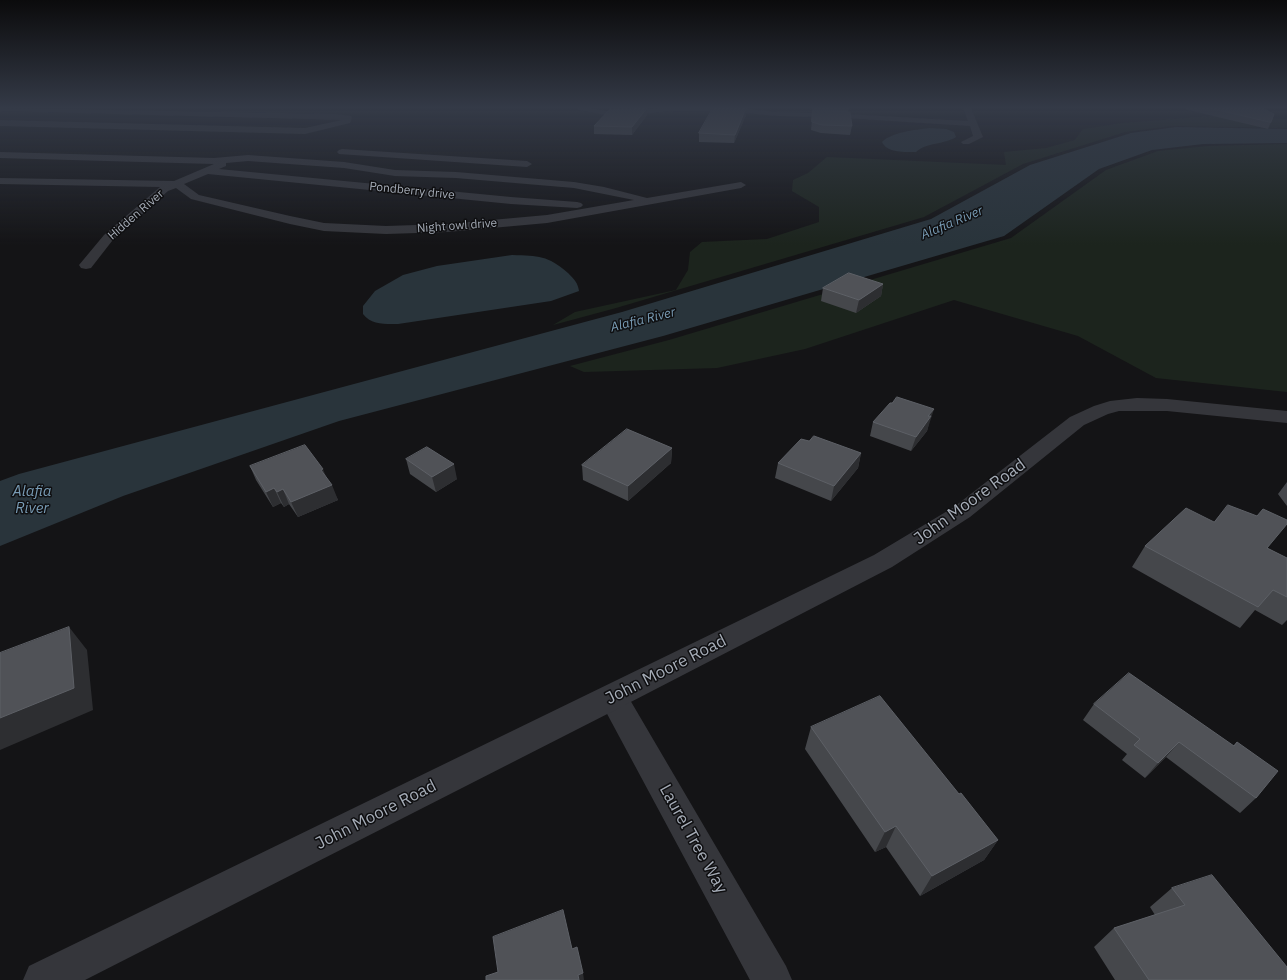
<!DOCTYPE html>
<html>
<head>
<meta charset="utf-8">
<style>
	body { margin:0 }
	canvas { display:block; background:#141416 }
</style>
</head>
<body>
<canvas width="1287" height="980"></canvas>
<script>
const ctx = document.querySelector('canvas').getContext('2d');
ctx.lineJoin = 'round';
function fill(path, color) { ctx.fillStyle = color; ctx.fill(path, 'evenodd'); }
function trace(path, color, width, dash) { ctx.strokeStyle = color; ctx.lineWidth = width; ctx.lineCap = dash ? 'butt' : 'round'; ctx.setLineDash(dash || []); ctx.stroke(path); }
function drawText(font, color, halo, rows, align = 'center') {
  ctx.font = font + ' "IBM Plex Sans",sans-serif'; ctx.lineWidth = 3; ctx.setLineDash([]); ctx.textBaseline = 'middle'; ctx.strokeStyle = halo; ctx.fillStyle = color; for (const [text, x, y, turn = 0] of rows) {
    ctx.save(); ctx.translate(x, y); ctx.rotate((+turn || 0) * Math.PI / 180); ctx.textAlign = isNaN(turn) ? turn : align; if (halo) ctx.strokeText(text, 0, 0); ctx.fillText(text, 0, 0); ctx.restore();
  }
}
fill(new Path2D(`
	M 1211,116 L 1287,119 L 1287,128 L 1172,126 L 1125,132 L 1023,164 L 924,217 L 616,308 L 553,325 L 575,312 L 676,290 L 688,270 L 690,252 L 702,242 L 767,239 L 819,222 L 819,207 L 792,191 L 793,180 L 808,173 L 827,157 L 1006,165 L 1004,152 L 1046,148 L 1075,140 L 1083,129 L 1123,123 Z
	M 1287,144 L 1287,392 L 1156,378 L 1078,336 L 954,300 L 805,349 L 717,368 L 584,372 L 570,366 L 669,340 L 1011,238 L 1106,170 L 1158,151 L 1208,146 Z`), '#1c241d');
fill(new Path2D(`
	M 1176,127 L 1287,129 L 1287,143 L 1203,144 L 1152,150 L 1099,169 L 1004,236 L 663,336 L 339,421 L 123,496 L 0,546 L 0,481 L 19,474 L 622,312 L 931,219 L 1030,165 L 1131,133 Z
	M 929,128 L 946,129 L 954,132 L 956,137 C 943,145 927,142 916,152 C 905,152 887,153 882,142 C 892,132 915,130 929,128 Z
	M 512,255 C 539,256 547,255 568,273 C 574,279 578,283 579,291 L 551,301 L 398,324 C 385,324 371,325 363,314 L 363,306 L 375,291 L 403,275 L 437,266 Z`), '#29343b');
fill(new Path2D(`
	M 0,108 L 336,114 L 351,116 L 352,118 L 350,123 L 305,134 L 0,126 L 0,120 L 305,128 L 342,120 L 0,111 Z
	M 575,108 L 590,108 L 605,111 L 626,112 L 659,108 L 735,108 L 778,112 L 829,113 L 968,121 L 963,108 L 971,108 L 983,137 L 969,144 L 963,144 L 961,142 L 973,136 L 970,126 L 829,117 L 778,116 L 733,112 L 670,111 L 626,116 L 605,115 L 579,110 Z
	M 342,149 L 527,161 L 532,164 L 527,167 L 339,154 L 337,152 L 339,150 Z
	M 0,152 L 214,158 L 248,155 L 344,162 L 395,170 L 456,172 L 574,182 L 604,187 L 647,198 L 741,182 L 746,185 L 741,188 L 547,223 L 447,232 L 386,234 L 324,231 L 290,224 L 191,199 L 176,188 L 168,191 L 112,241 L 91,268 L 86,269 L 81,268 L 79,265 L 104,235 L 160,187 L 0,184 L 0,178 L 174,181 L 214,164 L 0,158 ZM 248,161 L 344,168 L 395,176 L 456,178 L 574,188 L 634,200 L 547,215 L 447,224 L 386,226 L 324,223 L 290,216 L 199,195 L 184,184 L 208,174 L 511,204 L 577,208 L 581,207 L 583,205 L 581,203 L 577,202 L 511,197 L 219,169 L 226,166 L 226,163 Z
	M 613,684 L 623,688 L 786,966 L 792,980 L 750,980 L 598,697 L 603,688 Z`), '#35363b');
fill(new Path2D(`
	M 1137,398 L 1167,399 L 1287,411 L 1287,423 L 1167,411 L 1119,411 L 1108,414 L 1084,425 L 970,517 L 892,567 L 623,706 L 85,980 L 23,980 L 29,966 L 874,555 L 954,507 L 1070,417 L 1094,406 L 1110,401 Z`), '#35363b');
fill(new Path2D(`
	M 616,108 L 647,108 L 647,115 L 632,135 L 594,134 L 594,126 L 616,109 Z
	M 812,108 L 849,108 L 848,112 L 852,126 L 850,135 L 821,133 L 811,130 L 813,111 L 812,111 Z
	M 1185,108 L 1262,108 L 1271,122 L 1268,129 L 1188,110 Z
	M 746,115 L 734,143 L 699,142 L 699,133 Z
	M 883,284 L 881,296 L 856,313 L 821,301 L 823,288 Z
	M 873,422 L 929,423 L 927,431 L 911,451 L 870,436 Z
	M 809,441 L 861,453 L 858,468 L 831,501 L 775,478 L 778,463 Z
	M 672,448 L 671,463 L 628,501 L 583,480 L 582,465 Z
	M 406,459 L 457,479 L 436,492 L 410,474 Z
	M 250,466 L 326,477 L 338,500 L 298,517 L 289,504 L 284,507 L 281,503 L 273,507 L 256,480 Z
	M 1287,482 L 1287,506 L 1278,494 Z
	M 1145,546 L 1267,548 L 1287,558 L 1287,620 L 1282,625 L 1255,610 L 1240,628 L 1132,567 Z
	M 1094,704 L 1233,746 L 1237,742 L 1256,798 L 1240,813 L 1166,757 L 1145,778 L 1122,760 L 1127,754 L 1083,720 Z
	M 811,727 L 959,794 L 998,840 L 984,860 L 920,896 L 886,847 L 875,852 L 805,749 Z
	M 1172,888 L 1287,980 L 1115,980 L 1094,947 L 1114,928 L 1155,915 L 1150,907 Z`), '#45474b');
fill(new Path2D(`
	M 616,108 L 645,108 L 616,110 Z
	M 647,108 L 647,115 L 632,135 L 632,127 Z
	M 746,108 L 746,115 L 734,143 L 735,135 Z
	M 883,284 L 881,296 L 856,313 L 859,300 Z
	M 934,409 L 927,431 L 911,451 L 916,437 L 928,416 Z
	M 672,448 L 671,463 L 628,501 L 628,486 Z
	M 861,453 L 858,468 L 831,501 L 834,486 Z
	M 454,464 L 457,479 L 436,492 L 432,477 Z
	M 323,469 L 329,484 L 321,470 Z
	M 332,485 L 338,500 L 298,517 L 291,502 Z
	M 274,488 L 281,503 L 273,507 L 266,492 Z
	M 283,489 L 289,504 L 284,507 L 277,492 Z
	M 69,627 L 87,650 L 93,710 L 0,750 L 0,718 Z
	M 1179,742 L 1166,757 L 1145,778 L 1158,763 Z
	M 896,826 L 886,847 L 875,852 L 885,832 Z
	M 998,840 L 984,860 L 920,896 L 932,876 Z
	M 583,973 L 584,980 L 579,980 L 578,975 Z`), '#2d2e31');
const building = new Path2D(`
	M 642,108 L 647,108 L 632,127 L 594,126 L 610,109 L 626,110 Z
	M 713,108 L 746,108 L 735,135 L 699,133 Z
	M 1210,108 L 1262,108 L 1274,114 L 1271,122 Z
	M 813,110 L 850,112 L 852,126 L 822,125 L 812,122 Z
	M 849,273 L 883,284 L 859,300 L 823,288 Z
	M 897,397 L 934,409 L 928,416 L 931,416 L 916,437 L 873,422 L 890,403 L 892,403 Z
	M 627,429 L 672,448 L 628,486 L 582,465 Z
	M 814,436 L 861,453 L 834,486 L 778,463 L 801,439 L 809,441 Z
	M 305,445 L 323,469 L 321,470 L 332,485 L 291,502 L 283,489 L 277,492 L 274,488 L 266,492 L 250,466 Z
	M 427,447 L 454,464 L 432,477 L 406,459 Z
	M 1228,505 L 1257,516 L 1263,509 L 1287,520 L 1287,524 L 1267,548 L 1287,558 L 1287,597 L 1273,590 L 1258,607 L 1145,546 L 1186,508 L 1214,522 Z
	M 69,627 L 74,688 L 0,718 L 0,653 Z
	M 1129,673 L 1234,746 L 1237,742 L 1278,771 L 1256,798 L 1179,742 L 1158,763 L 1134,745 L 1140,739 L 1094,704 Z
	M 880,696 L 959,794 L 961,793 L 998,840 L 932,876 L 896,826 L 885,832 L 811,727 Z
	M 1212,875 L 1287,967 L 1287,980 L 1149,980 L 1114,928 L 1185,905 L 1172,888 Z
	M 563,910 L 572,949 L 577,947 L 583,973 L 578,975 L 579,980 L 486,980 L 486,976 L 498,972 L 493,937 Z`);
fill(building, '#505257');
trace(building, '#5d6066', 1);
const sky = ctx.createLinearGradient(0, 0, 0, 245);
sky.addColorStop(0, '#0b0b0c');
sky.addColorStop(0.44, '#343a47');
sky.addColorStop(1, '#343a4700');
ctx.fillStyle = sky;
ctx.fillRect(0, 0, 1287, 245);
drawText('12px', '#a5acb7', '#0f0f11', [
	["Pondberry drive",412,191,6],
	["Hidden River",136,215,-41],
	["Night owl drive",457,226,-4]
]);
drawText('italic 13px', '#799cb5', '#0f0f11', [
	["Alafia River",952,223,-23],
	["Alafia River",643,320,-14]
]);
drawText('italic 15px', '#799cb5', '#0f0f11', [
	["Alafia",32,492],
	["River",32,509]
]);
drawText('17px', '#a5acb7', '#0f0f11', [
	["John Moore Road",970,502,-36],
	["John Moore Road",666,670,-27],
	["John Moore Road",376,815,-27],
	["Laurel Tree Way",693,839,61]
]);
</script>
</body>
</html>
